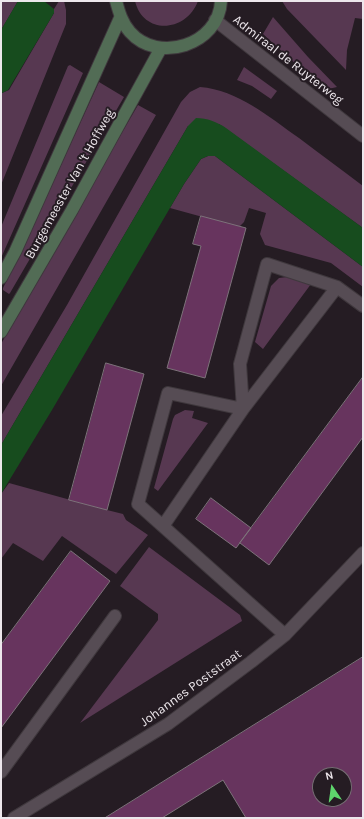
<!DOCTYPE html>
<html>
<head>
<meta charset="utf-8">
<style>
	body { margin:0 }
	#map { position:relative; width:364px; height:819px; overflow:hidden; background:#251c23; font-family:Karla,sans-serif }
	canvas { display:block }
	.frame { position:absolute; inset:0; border:2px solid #ede7ec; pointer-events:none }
	.north { position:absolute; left:312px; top:767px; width:40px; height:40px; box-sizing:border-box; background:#251c23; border:1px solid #756d73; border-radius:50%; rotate:347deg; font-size:11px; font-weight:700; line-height:16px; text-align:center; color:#ede7ec }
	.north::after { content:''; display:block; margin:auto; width:14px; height:18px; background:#5ed56c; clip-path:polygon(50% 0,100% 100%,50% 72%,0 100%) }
</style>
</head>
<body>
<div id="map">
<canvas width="364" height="819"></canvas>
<div class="frame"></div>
<div class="north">N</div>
</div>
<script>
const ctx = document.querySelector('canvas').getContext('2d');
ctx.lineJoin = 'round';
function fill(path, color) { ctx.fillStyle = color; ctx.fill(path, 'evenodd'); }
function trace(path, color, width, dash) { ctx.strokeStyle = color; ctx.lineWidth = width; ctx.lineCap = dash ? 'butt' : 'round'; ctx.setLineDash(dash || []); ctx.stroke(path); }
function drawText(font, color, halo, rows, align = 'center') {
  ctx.font = font + ' Karla,sans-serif'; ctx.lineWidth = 4; ctx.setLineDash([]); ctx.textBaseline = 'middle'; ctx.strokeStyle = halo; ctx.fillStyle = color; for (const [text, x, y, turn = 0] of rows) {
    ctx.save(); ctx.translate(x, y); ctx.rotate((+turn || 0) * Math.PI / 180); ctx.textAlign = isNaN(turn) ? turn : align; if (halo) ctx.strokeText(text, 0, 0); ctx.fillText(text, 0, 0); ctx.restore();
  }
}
fill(new Path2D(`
	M 1,1 L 18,1 L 1,30 Z
	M 59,1 L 64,1 L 66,10 L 66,24 L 1,185 L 1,95 L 2,93 L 9,90 L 54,13 L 54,9 Z
	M 135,1 L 198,1 C 186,33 143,35 135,1 Z
	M 282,1 L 363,1 L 363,19 L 355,18 L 347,50 L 346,70 L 287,9 Z
	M 273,17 L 308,57 L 337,87 L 324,90 L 263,34 Z
	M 70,65 L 83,73 L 1,258 L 1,227 L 68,66 Z
	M 244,67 L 277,91 L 271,99 L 252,86 L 237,80 Z
	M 99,82 L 124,97 L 10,293 L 9,294 L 3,290 L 3,288 L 23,248 Z
	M 200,87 C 238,90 269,117 299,138 C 320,154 342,170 363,186 L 363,228 L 219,124 L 188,126 L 1,445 L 1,416 L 67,305 L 181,102 L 190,92 Z
	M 138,105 L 156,115 L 1,386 L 1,344 L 57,244 Z
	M 208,156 L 215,156 L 363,267 L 363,287 L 331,263 L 265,245 L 260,234 L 266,213 L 249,208 L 244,222 L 239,227 L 170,208 L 184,184 L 201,159 Z
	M 287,277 L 311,284 L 263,349 L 255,342 L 271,286 L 279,278 Z
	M 185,410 L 194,411 L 192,418 L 208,423 L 158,491 L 154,488 L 173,419 L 175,415 Z
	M 9,483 L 107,510 L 123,514 L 126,520 L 148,535 L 116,574 L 62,536 L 43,561 L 13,543 L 1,559 L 1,494 Z
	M 149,547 L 240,615 L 242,621 L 80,723 L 158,620 L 158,614 L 120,586 Z`), '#573851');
fill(new Path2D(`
	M 18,1 L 44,1 L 54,9 L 54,13 L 8,90 L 2,93 L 1,95 L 1,30 Z
	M 196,118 C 207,118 217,122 226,128 L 363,228 L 363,267 L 215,156 L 208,156 L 201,159 L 184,184 L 52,410 L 1,494 L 1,445 L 188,126 Z`), '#174c1e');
const building = new Path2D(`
	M 201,216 L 246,228 L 205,378 L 167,368 L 201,246 L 193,244 Z
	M 106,363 L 144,374 L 107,510 L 69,500 Z
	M 363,377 L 363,437 L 269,565 L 240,543 Z
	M 211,498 L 251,528 L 236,548 L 196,519 Z
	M 71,551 L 110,581 L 1,728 L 1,645 Z
	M 363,657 L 363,818 L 246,818 L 223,780 L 162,818 L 105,818 ZM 320,775 L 344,775 L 344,799 L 320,799 Z`);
fill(building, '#67345e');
trace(building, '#7d727a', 1);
const minor = new Path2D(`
	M 163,526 L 243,409 L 337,287
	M 285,635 L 138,504 L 168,393 L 243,409 L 240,364 L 267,264 L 337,287 L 363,306
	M 1,772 L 115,616
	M 14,818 L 168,724 L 251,662 L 285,635 L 363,553`);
const tertiary = new Path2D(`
	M 215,20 L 363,136`);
const secondary = new Path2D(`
	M 116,1 C 119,12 122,23 130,32 C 158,64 219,45 221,1
	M 1,278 L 15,252 L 120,18
	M 1,332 L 72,210 L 161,48`);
trace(minor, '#3f383d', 14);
trace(tertiary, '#3f383d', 14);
trace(secondary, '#3f383d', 14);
trace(minor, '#564c54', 12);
trace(tertiary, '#564c54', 12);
trace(secondary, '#526c55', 12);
drawText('13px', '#ede7ec', '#251c23', [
	["Admiraal de Ruyterweg",288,60,38],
	["Burgemeester Van 't Hoffweg",70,184,-61],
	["Johannes Poststraat",191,688,-36]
]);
</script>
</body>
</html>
